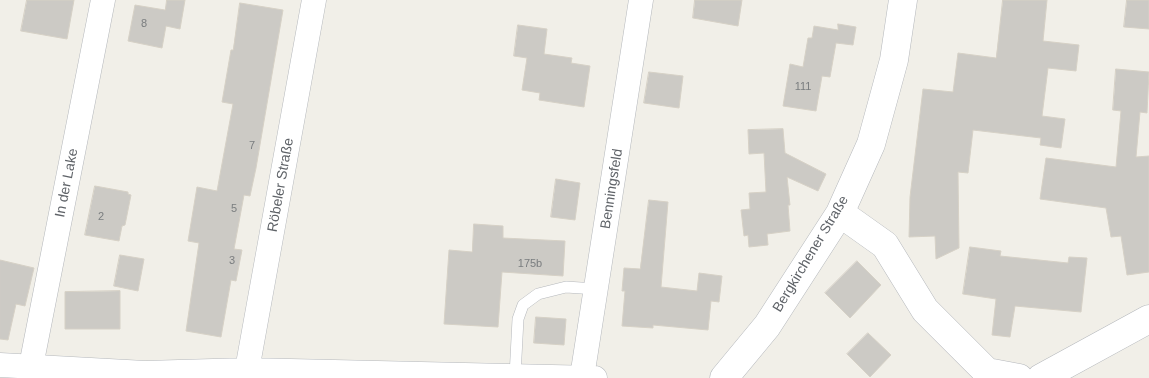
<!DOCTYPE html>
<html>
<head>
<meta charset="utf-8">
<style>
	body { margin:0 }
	canvas { display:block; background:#f1efe8 }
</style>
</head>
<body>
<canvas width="1149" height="378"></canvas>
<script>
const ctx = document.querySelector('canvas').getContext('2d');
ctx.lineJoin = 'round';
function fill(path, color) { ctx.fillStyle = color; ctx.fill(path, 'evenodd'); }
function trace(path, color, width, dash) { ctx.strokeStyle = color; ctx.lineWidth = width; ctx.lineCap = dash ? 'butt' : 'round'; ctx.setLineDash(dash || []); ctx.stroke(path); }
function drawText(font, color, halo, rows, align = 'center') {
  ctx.font = font + ' Arial,sans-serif'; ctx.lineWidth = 5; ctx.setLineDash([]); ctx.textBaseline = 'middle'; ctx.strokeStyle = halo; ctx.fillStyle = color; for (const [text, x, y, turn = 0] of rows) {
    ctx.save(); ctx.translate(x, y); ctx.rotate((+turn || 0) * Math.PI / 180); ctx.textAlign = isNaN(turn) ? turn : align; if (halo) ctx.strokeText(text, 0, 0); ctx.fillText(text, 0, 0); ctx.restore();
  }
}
const building = new Path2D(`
	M 27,0 L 74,0 L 67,39 L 21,31 Z
	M 167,0 L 185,0 L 180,29 L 166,26 L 162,48 L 128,41 L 135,5 L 165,10 Z
	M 695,0 L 742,0 L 738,26 L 693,18 Z
	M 1003,0 L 1047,0 L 1043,41 L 1079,45 L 1076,71 L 1048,68 L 1042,116 L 1065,119 L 1061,148 L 1040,145 L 1041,138 L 973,130 L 968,173 L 958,172 L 959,248 L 936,259 L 935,236 L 909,237 L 910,197 L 923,89 L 953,92 L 958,53 L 996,58 Z
	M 1127,0 L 1149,0 L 1149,29 L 1124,27 Z
	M 240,3 L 283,10 L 256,168 L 250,196 L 244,195 L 234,249 L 242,250 L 236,281 L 231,280 L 221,337 L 186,331 L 199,243 L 188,241 L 197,187 L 217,191 L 233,104 L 222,102 L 231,50 L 233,50 Z
	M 838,24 L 856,27 L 853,45 L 836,43 L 830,77 L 822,76 L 816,111 L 783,106 L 790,64 L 803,67 L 808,38 L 812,38 L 814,26 L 838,30 Z
	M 518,25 L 547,29 L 544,54 L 572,58 L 571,63 L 590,66 L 584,107 L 539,100 L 540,93 L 522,90 L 527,58 L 514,56 Z
	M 1116,69 L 1149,72 L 1147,113 L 1140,112 L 1136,157 L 1149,156 L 1149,272 L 1127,275 L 1121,236 L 1111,237 L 1106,208 L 1040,199 L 1046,158 L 1116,167 L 1121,111 L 1113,110 Z
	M 649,72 L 683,76 L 679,108 L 644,103 Z
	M 783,129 L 785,153 L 826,174 L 818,191 L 787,177 L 790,205 L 788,205 L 790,231 L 767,234 L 768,245 L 749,247 L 748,235 L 744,236 L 741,210 L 750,209 L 749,193 L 766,192 L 764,153 L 749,154 L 748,130 Z
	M 556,179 L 580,183 L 575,220 L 551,217 Z
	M 95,186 L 128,192 L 128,194 L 131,195 L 125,225 L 122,226 L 119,241 L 85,235 Z
	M 649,200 L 668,202 L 661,287 L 697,291 L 699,273 L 722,276 L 719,302 L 711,301 L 708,330 L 653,325 L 653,328 L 622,326 L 625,291 L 622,291 L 624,268 L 640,269 Z
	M 474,224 L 503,226 L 503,238 L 565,241 L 563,276 L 502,272 L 498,327 L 444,324 L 449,250 L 472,252 Z
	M 970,247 L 1001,251 L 1000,256 L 1068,263 L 1069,257 L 1087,258 L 1081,312 L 1015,306 L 1010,337 L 992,335 L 996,299 L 963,294 Z
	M 120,255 L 144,259 L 138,291 L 114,286 Z
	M 0,260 L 34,268 L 25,306 L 16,304 L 8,340 L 0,339 Z
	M 857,261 L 881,285 L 850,318 L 825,293 Z
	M 120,291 L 120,329 L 65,329 L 65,292 Z
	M 536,317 L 566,319 L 564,345 L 534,343 Z
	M 868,333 L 891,355 L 870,377 L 847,354 Z`);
fill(building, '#cccac5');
trace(building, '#d6d1c6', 1);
const service = new Path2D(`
	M 515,376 L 518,319 L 523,305 L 538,294 L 566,287 L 596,289`);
const minor = new Path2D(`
	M 0,365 L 145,373 L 247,370 L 595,378
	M 31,366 L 103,0
	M 247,370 L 314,0
	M 582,377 L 641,0`);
const tertiary = new Path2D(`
	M 840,213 L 885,245 L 925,310 L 987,372 L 1019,378
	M 724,378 L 767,326 L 840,213 L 871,144 L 894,60 L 903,0
	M 1041,378 L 1149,319`);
trace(service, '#b5b8bc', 12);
trace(minor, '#b5b8bc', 25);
trace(tertiary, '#b5b8bc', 29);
trace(service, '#fff', 11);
trace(minor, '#fff', 24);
trace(tertiary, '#fff', 28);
drawText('11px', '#7a7d7f', null, [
	["8",144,24],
	["111",803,87],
	["7",252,146],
	["5",234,209],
	["2",101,217],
	["3",232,261],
	["175b",530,264]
]);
drawText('14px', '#5f6368', '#fff', [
	["In der Lake",67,183,-79],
	["Röbeler Straße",281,185,-80],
	["Benningsfeld",612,189,-81],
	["Bergkirchener Straße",811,254,-59]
]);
</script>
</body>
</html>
